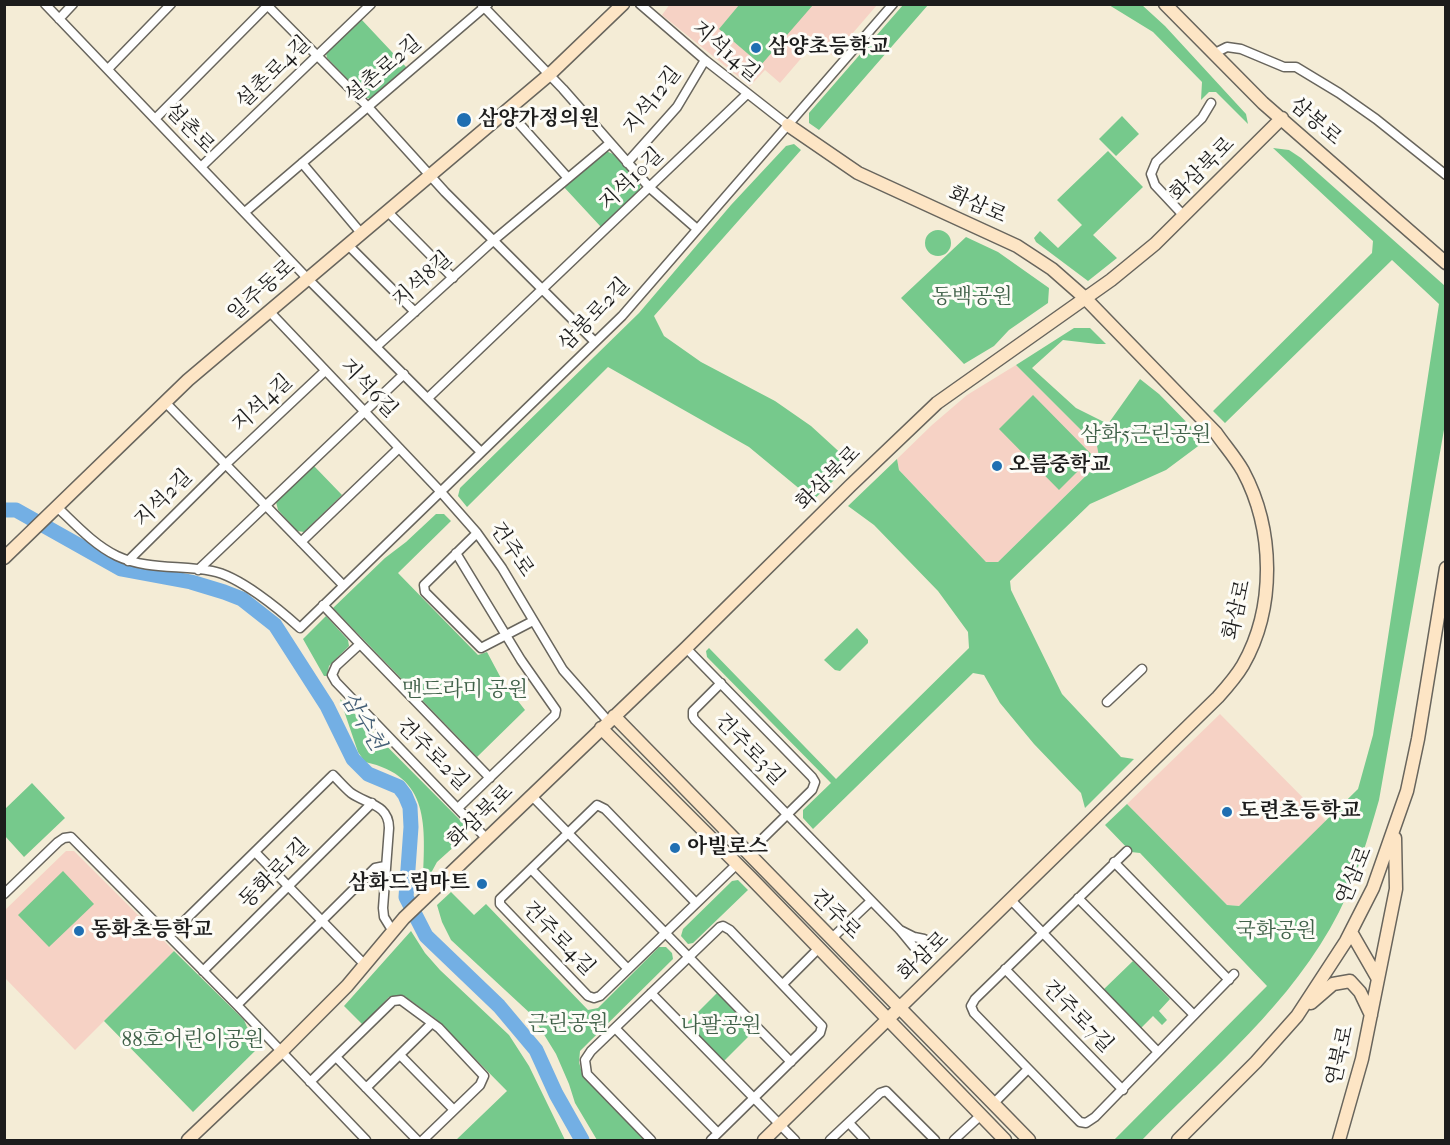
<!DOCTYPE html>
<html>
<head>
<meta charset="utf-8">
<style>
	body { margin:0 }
	#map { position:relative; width:1450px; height:1145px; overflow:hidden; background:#f4ecd6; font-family:"IM FELL French Canon",serif }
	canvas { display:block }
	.frame { position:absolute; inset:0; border:6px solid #1c1c1c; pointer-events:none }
</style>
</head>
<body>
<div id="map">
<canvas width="1450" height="1145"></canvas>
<div class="frame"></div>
</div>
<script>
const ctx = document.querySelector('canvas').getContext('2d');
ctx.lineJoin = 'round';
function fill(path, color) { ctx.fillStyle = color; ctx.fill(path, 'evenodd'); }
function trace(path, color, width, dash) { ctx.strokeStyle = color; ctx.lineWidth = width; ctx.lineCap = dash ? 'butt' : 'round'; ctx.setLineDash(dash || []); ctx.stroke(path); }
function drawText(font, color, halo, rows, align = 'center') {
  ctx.font = font + ' "IM FELL French Canon","Noto Serif KR",serif'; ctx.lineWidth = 6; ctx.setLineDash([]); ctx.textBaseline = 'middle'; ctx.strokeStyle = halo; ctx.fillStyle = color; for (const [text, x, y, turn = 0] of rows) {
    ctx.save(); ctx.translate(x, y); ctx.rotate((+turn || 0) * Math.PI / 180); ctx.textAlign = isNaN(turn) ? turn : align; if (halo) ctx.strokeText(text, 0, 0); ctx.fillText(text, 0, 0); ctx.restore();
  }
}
fill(new Path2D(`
	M 670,4 L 877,5 L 833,56 L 816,41 L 780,83 L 765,70 L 750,86 L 662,15 Z
	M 1016,365 L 1097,446 L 1100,462 L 998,562 L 986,562 L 899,470 L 897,459 L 932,425 L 967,395 Z
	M 1220,714 L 1326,821 L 1239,906 L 1227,905 L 1127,804 Z
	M 66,851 L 74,851 L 174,951 L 75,1050 L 5,978 L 5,910 Z`), '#f6d2c5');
fill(new Path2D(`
	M 739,5 L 739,4 L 813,5 L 761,65 L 719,29 Z
	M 903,5 L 928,5 L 819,130 L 809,123 L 809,113 Z
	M 1109,5 L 1142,5 L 1165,26 L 1246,114 L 1248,124 L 1216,92 L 1209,92 L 1201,100 L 1202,82 L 1153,32 Z
	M 361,19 L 407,68 L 373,99 L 366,98 L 327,58 L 326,53 Z
	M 1122,116 L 1139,134 L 1116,156 L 1099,139 Z
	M 794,144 L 801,150 L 654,316 L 664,336 L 701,362 L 775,401 L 811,426 L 846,458 L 856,459 L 808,505 L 807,495 L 749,447 L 608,367 L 467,507 L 458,496 L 460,488 L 639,313 L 731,205 L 786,146 Z
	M 1273,148 L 1289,150 L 1301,158 L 1445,286 L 1445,424 L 1379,800 C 1368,838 1357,876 1339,912 C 1292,1004 1212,1068 1142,1140 L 1114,1140 L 1267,986 L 1140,853 L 1131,852 L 1105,825 L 1127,804 L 1227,905 L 1239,906 L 1358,789 L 1373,735 L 1439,304 L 1392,260 L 1225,423 L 1213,411 L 1372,253 L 1373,241 Z
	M 606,151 L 613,154 L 641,184 L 639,191 L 601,227 L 563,186 Z
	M 1108,151 L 1143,187 L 1093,235 L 1117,258 L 1088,281 L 1036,242 L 1034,238 L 1040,231 L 1058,248 L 1082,225 L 1057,200 Z
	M925 243a13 13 0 1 1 26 0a13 13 0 1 1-26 0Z
	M 966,237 L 998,252 L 1049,288 L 1048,303 L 1009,330 L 994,346 L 964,364 L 901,298 Z
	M 1074,328 L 1090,328 L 1106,344 L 1097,344 L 1063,340 L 1032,368 L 1076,408 L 1108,424 L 1140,379 L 1159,394 L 1205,441 L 1166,470 L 1090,504 L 1010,581 L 1011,590 L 1062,694 L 1121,757 L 1134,759 L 1085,808 L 1081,793 L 1034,744 L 1000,703 L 984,675 L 973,673 L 813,829 L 803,818 L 803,810 L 831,783 L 707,657 L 706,651 L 709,648 L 836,779 L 969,648 L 968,632 L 938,591 L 874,525 L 848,506 L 897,459 L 899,470 L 986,562 L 998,562 L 1100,462 L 1097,446 L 1016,365 Z
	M 1033,395 L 1093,456 L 1059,490 L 999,429 Z
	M 314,466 L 342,495 L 304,532 L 297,531 L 278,510 L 276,502 Z
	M 436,514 L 444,514 L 451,521 L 398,573 L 478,655 L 487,652 L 503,682 L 525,710 L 477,757 L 333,608 L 385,558 L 406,542 Z
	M 326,616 L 348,640 L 349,646 L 329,666 L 327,676 L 324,676 L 303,639 Z
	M 857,628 L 868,640 L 868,643 L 840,671 L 835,670 L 824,660 Z
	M 340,699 L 467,827 L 467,835 L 437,862 L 431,873 L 423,881 C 425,827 431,776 365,762 L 358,752 Z
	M 32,783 L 65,818 L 24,857 L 5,836 L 5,809 Z
	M 63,871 L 94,904 L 49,947 L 18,915 Z
	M 738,880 L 748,890 L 693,943 L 688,944 L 681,936 L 683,929 L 732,881 Z
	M 451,892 L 474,915 L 486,904 L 588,1010 L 598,1008 L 659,947 L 666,947 L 672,953 L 673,959 L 580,1051 L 579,1062 L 583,1077 L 645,1140 L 597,1140 L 575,1103 L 569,1084 L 556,1054 L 532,1015 L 451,940 L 442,922 L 437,905 Z
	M 411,931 L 425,953 L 440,970 L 509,1035 L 529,1066 L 565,1140 L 456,1140 L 507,1091 L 436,1019 L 403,995 L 389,997 L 363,1025 L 344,1006 Z
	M 174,951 L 244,1020 L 247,1027 L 257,1038 L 257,1049 L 193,1112 L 104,1021 Z
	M 1133,961 L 1170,999 L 1159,1011 L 1167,1020 L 1162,1025 L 1153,1016 L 1141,1028 L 1103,990 Z
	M 717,993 L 754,1031 L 724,1061 L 687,1023 Z`), '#76c98c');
trace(new Path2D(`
	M 4,510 L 16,510 L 121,569 L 191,582 L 224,592 L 242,599 L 275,625 L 327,706 L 353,759 L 368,774 L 399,787 L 405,795 L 410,807 L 411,827 L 406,897 L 426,936 L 499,1006 L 536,1050 L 556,1094 L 582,1140`), '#73afe4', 15);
const street = new Path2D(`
	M 45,4 L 307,278 L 481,452
	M 266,4 L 368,107 L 445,192 L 595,342
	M 640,4 L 705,60 L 788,125
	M 482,5 L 563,89 L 650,188 L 697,229
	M 59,19 L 73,4
	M 1213,54 L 1227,47 L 1241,49 L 1284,67 L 1296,67 L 1339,93 L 1376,119 L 1446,175
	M 108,69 L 171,4
	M 507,110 L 568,178
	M 155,119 L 269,4
	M 302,163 L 361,233
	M 627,163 L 677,107 L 705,60
	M 201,167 L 371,4
	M 387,211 L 453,278
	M 245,212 L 488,4
	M 1184,216 L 1155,185 L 1151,174 L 1156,162 L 1202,118 L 1211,103
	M 348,245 L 415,312
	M 269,311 L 440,491 L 477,533 L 502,568 L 563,670 L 608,721
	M 376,347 L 494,240 L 610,143
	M 428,398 L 747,94
	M 165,402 L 343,585
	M 57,507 C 75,524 94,545 117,556 C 147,570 180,565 212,571 C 239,576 279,609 300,628 L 622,316 L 893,4
	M 477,533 L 424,585 L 425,592 L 481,648 L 533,621
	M 301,542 L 399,448
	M 456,553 L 521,660 L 556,710 L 555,715 L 458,808
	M 128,561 L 226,464 L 325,371
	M 198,570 L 404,374
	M 323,605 L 360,644 L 336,666 L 332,675 L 336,682 L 487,839
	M 360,644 L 490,778
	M 686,648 L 812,777 L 815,782 L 812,790 L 747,854
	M 721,683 L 693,711 L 693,717 L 695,720 L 900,930 L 914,947 L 922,952 L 928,948 L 924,939 L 914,937 L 900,930
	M 1107,702 L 1142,669
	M 531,795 L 791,1062
	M 1127,851 L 975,999 L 971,1006 L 974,1013 L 1076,1118 L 1080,1122 L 1086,1123 L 1095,1117 L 1234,974
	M 255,852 L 365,965
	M 1114,862 L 1229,980
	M 531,869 L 628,969
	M 4,894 L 58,842 L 64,838 L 71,837 L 237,1005 L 366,1140
	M 1078,898 L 1194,1015
	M 1011,900 L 1158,1052
	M 696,903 L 605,809 L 597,805 L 500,899 L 500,904 L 588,996 L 594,998 L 600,996 C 646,952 691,908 737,864
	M 169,936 L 333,775 C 339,781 345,788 351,793 C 366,804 389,804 389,828 L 383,908 L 384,917 L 392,930
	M 831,939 L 871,901
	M 1005,969 L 1123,1090
	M 203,971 L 372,803
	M 783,984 L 819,948
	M 651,993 L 795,1140
	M 237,1005 L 375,868 L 385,866
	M 615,1028 L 718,1133
	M 400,1055 L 454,1110
	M 337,1058 L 417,1140
	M 310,1082 L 393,1001 L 401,1000 L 439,1028 L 484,1076 L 480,1085 L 423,1140
	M 366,1088 L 432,1023
	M 993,1104 L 1028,1069
	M 849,1123 L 865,1140
	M 651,1140 L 587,1074 L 585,1060 L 591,1051 L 720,927 L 723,926 L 730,930 L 822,1026 L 820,1033 L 711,1140
	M 830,1140 L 880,1093 L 886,1091 L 935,1140
	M 954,1140 L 981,1115`);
const secondary = new Path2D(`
	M 1165,4 L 1263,103 L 1446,263
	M 4,558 L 188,380 L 550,74 L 623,4
	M 614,716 L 1029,1140
	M 601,728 L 751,878 L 1005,1140
	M 1378,979 L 1396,889 L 1395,838
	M 1311,1003 L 1333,984 L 1350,981 L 1360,992 L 1371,1015
	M 188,1140 L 282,1051 L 347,986 L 404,918 L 686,648 L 850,486 L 937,403 L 1111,280 L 1155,244 L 1282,118
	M 764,1140 L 1218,697 C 1227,687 1236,677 1243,665 C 1276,607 1274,529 1243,471 C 1235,457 1225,446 1216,433 L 1085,298 L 1052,269 L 1017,246 L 858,173 L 788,125
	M 1178,1140 L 1256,1062 L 1297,1016 L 1346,941 L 1373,888 L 1407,791 L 1418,739 L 1446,568
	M 1339,1140 L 1362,1059 L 1378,979 L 1351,932`);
trace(street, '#68655d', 11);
trace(secondary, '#68655d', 15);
trace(street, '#fff', 8);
trace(secondary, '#fde5c5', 12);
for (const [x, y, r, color] of [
	[756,48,6,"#1f6fb2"],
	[464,120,8,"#1f6fb2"],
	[997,466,6,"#1f6fb2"],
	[1227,812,6,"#1f6fb2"],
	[675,848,6,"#1f6fb2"],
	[482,884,6,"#1f6fb2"],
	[79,931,6,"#1f6fb2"]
]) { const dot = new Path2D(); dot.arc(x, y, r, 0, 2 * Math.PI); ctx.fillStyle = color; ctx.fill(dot); trace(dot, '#fdfcf7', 2); }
drawText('bold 21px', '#1c1c1c', '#fdfcf7', [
	["삼양초등학교",768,48],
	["삼양가정의원",478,120],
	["오름중학교",1009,466],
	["도련초등학교",1239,812],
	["아빌로스",687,848],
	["삼화드림마트",470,884,"right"],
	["동화초등학교",91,931]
], 'left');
drawText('21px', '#1c1c1c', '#fdfcf7', [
	["지석14길",725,52,40],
	["설촌로2길",384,70,-40],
	["설촌로4길",274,73,-44],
	["지석12길",653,101,-52],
	["삼봉로",1315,122,41],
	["설촌로",189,129,46],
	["화삼북로",1203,170,-45],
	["지석10길",632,180,-44],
	["화삼로",977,206,24],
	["지석8길",423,280,-42],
	["일주동로",262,291,-41],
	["삼봉로2길",595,315,-46],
	["지석6길",368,389,46],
	["지석4길",263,404,-43],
	["화삼북로",829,479,-45],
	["지석2길",164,499,-45],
	["건주로",511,550,56],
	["화삼로",1238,610,-77],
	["건주로3길",749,750,46],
	["건주로2길",432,755,45],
	["화삼북로",481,817,-44],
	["동화로1길",275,874,-45],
	["연삼로",1355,876,-67],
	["건주로",835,915,45],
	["건주로4길",558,939,46],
	["화삼로",924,957,-44],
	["건주로7길",1077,1017,46],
	["연북로",1341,1056,-77]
]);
drawText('21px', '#406149', '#fdfcf7', [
	["동백공원",972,298],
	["삼화5근린공원",1146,436],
	["맨드라미 공원",465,691],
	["국화공원",1276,932],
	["근린공원",568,1025],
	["나팔공원",721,1027],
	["88호어린이공원",193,1041]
]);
drawText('italic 22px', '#435e76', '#fdfcf7', [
	["삼수천",362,722,59]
]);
</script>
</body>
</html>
